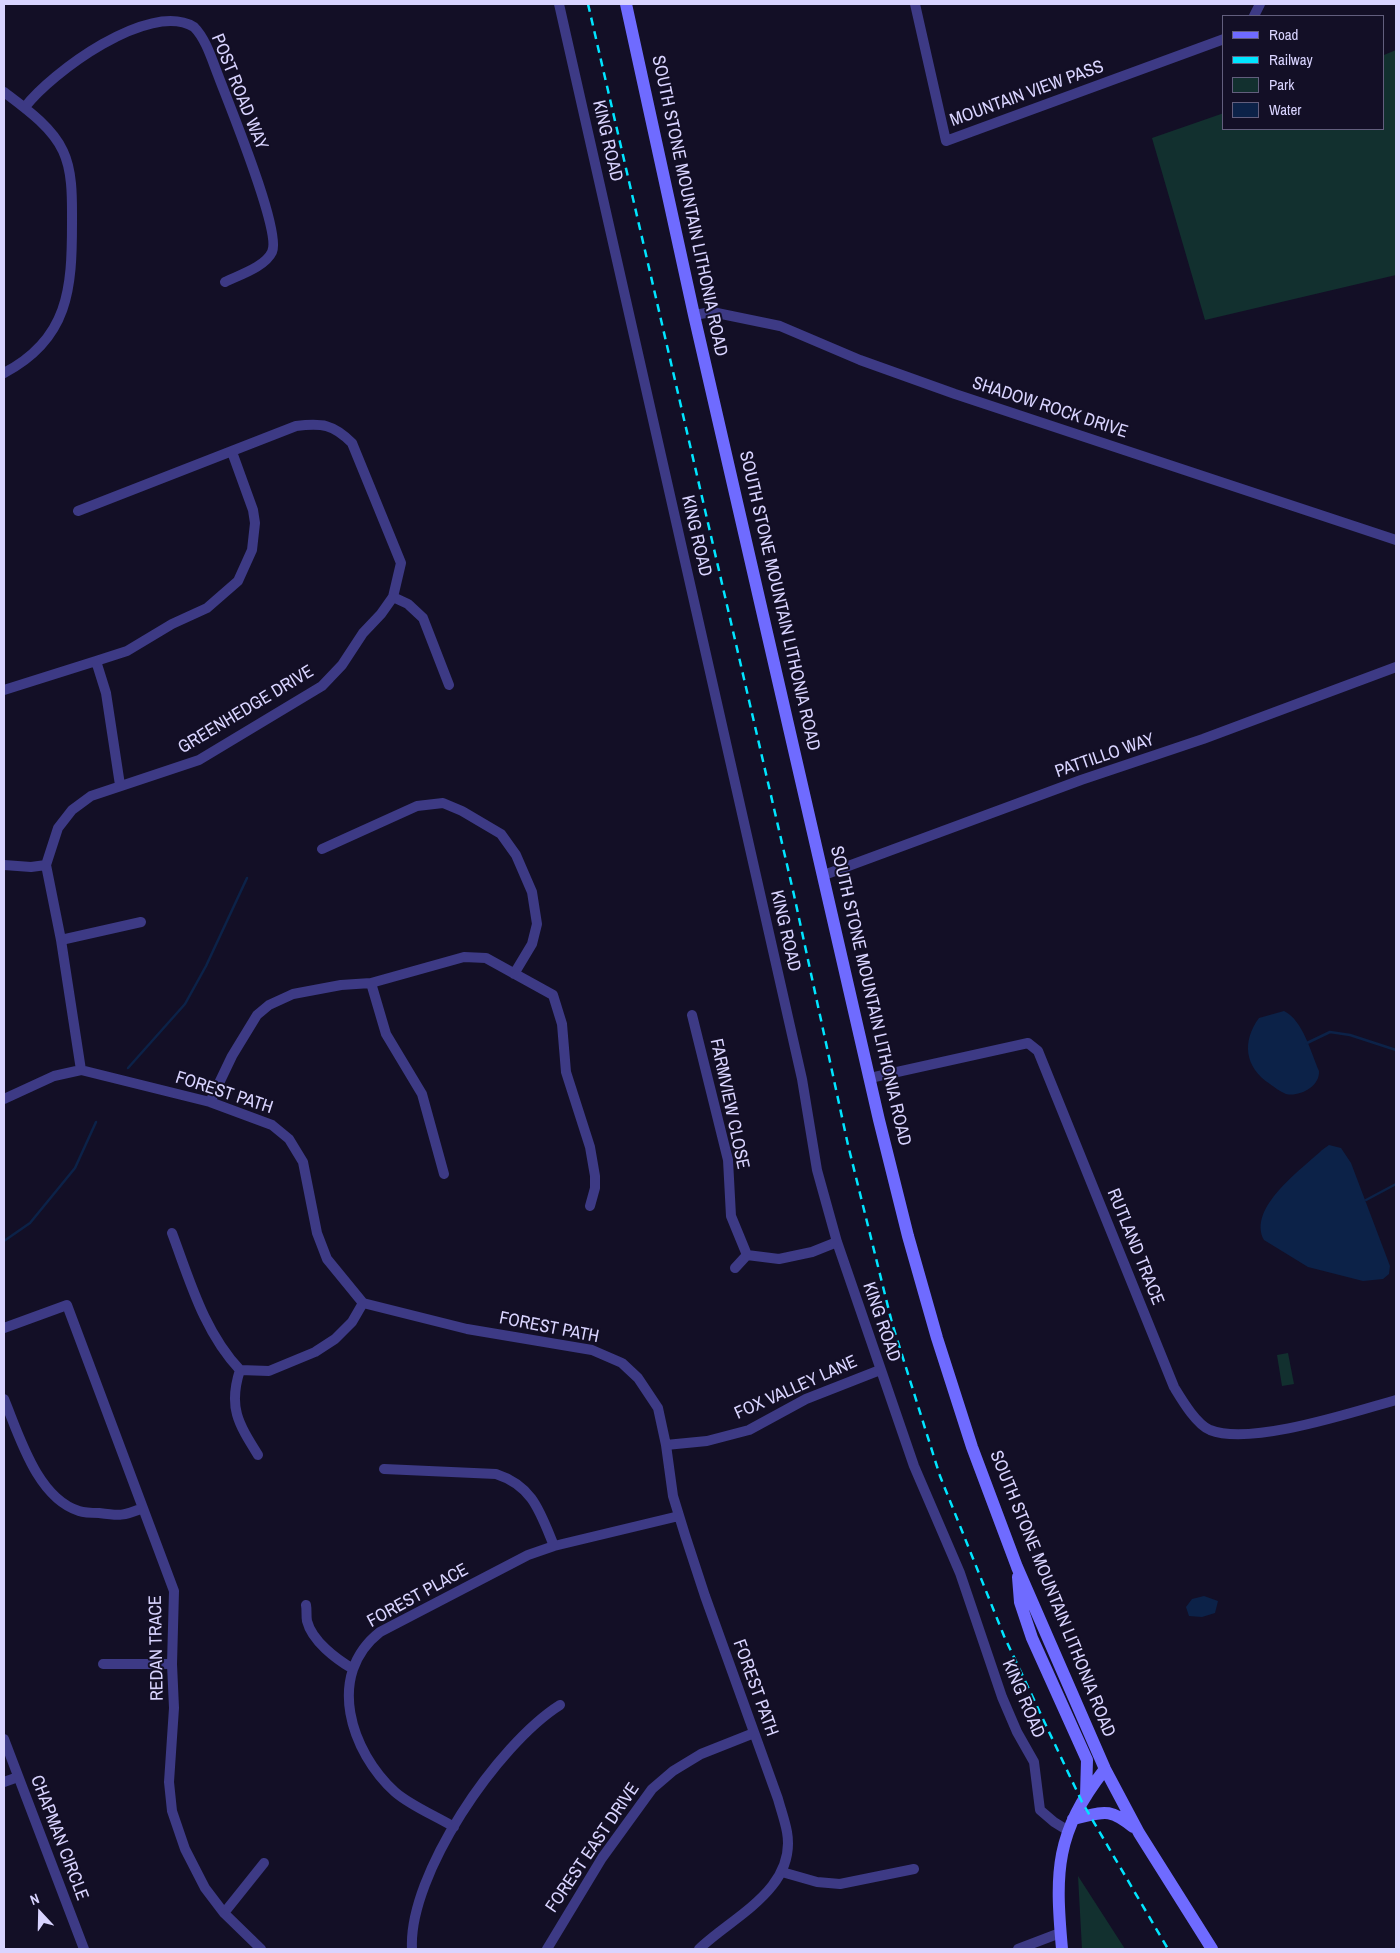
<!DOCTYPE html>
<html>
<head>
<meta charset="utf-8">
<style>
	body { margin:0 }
	#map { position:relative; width:1400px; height:1953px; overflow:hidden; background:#130f26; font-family:"Archivo Narrow",sans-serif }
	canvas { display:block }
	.frame { position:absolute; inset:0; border:5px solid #d9d4ff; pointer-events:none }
	.legend { position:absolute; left:1222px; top:15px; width:162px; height:115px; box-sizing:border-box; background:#130f26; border:1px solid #625e7d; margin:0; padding:6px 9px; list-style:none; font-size:15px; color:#d9d4ff }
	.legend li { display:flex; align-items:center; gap:10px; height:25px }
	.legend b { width:25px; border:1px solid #625e7d }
	.north { position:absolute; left:15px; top:1888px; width:50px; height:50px; -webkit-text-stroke:4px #130f26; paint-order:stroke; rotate:339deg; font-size:14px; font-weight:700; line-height:20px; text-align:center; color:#d9d4ff }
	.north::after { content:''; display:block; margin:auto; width:18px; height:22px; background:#d9d4ff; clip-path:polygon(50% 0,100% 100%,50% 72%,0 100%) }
</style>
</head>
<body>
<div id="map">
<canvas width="1400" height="1953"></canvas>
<div class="frame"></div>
<ul class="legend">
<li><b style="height:6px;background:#6f6bff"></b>Road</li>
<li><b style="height:6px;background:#00e5ff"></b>Railway</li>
<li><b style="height:14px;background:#12302f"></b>Park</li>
<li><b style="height:14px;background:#0c2248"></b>Water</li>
</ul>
<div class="north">N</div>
</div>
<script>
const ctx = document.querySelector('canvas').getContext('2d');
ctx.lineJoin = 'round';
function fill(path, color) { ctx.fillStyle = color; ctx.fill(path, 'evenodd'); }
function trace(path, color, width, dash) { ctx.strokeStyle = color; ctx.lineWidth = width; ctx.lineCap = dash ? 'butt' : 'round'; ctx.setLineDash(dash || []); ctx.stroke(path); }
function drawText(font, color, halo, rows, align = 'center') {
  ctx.font = font + ' "Archivo Narrow",sans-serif'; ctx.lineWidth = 4; ctx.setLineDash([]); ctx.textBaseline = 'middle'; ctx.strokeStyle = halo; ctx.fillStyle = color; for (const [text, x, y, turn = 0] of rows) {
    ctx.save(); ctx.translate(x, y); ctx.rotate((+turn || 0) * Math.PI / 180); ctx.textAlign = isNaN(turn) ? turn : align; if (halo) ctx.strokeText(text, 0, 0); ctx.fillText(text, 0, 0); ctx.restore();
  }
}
fill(new Path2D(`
	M 1396,50 L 1396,275 L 1205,320 L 1152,138 L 1224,113 L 1224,129 L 1384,129 L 1384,55 Z
	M 1288,1353 L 1294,1384 L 1282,1386 L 1277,1355 Z
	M 1078,1876 L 1125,1949 L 1082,1949 Z`), '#12302f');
fill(new Path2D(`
	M 1284,1011 C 1303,1020 1311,1053 1319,1071 C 1320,1087 1299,1097 1286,1094 C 1281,1092 1274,1087 1270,1084 C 1244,1067 1242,1041 1259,1018 Z
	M 1329,1145 L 1341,1148 L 1351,1163 L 1390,1266 L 1389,1274 L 1383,1279 L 1363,1281 L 1308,1267 L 1264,1240 C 1247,1208 1301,1170 1322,1150 Z
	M 1204,1596 L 1218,1601 L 1215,1613 L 1202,1617 L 1189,1616 L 1186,1607 L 1192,1599 Z`), '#0c2248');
trace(new Path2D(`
	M 1307,1043 L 1330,1032 L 1350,1035 L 1396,1050
	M 128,1068 L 185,1004 L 206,966 L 247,878
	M 1366,1200 L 1396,1184
	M 4,1241 L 30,1223 L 75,1168 L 96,1122`), '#0c2248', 2.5);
trace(new Path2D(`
	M 559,4 L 802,1079 L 817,1170 L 837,1242 L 914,1466 L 960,1573 L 1002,1697 L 1017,1732 L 1034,1762 L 1040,1810 L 1054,1822 L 1067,1830
	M 915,4 L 946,141 L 1224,39
	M 1254,16 L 1260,4
	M 4,92 C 25,108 52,127 63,151 C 73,172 72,200 72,223 C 72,288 69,339 4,373
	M 25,107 C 51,73 149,0 194,27 C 206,39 212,60 218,75 C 228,102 282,232 272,252 C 265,267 239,275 225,282
	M 694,315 L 712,312 L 780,326 L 860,360 L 955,394 L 1396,540
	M 78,511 L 296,426 C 322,423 333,424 352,443 L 401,563 L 393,597 L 381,614 L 363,633 L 342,665 L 322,686 L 199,760 L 91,796 L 72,810 L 58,828 L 46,865 L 61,940 L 81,1070
	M 393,597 L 408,604 L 423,618 L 449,685
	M 4,690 L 96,661
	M 120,785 L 106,693 L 96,661 L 127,651 L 172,624 L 207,608 L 238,581 L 252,550 L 255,523 L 253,510 L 232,452
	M 322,849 L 417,806 L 443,803 L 462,811 L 501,834 L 516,855 L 532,892 L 537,924 L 532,944 L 514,974
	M 4,865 L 31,867 L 46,865
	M 824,875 L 1081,780 L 1203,739 L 1396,667
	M 61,940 L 141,922
	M 371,983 L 386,1034 L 422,1094 L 444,1174
	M 692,1015 L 728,1160 L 731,1216 L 747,1255
	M 870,1078 L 1028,1043 L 1038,1051 L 1174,1387 C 1182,1400 1196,1424 1210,1430 C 1251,1446 1353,1412 1396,1400
	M 4,1099 L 54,1076 L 81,1070 L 210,1102 L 272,1125 L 289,1139 L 303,1162 L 317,1233 L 327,1259 L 363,1303 L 467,1329 L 592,1350 L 622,1363 L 638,1378 L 658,1408 L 666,1445 L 673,1496 L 685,1535 L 705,1596 L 778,1799 C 781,1810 785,1821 787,1832 C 797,1889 732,1917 699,1949
	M 210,1102 L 232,1056 L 257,1015 L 269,1005 L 293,994 L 341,985 L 371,983 L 464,957 L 486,958 L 553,995 L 562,1024 L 566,1072 L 590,1147 L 595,1176 L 595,1188 L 590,1206
	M 172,1233 C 190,1281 204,1332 240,1370 L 269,1371 L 315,1352 L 335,1339 L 352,1322 L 363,1303
	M 747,1255 L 779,1259 L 812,1252 L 837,1242
	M 735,1268 L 747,1255
	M 4,1328 L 67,1305 L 174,1591 L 172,1664 L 174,1708 L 169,1782 L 172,1811 L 185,1849 L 205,1888 L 224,1913 L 261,1949
	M 240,1370 C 228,1407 238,1423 258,1455
	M 4,1399 C 19,1435 37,1498 79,1511 C 85,1513 93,1513 99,1513 C 120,1516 123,1516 143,1508
	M 666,1445 L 707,1441 L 749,1430 L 806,1399 L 880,1370
	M 384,1469 L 496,1474 C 533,1486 540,1512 554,1546
	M 306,1605 C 307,1610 306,1616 307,1621 C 312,1641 336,1659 353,1669
	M 103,1664 L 172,1664
	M 4,1739 L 84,1949
	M 4,1782 L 18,1777
	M 454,1827 C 436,1816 411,1806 395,1792 C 351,1752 325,1675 380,1632 L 528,1555 L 554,1546 L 679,1516
	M 782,1872 L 817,1882 L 840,1884 L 914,1869
	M 224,1913 L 264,1863
	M 412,1949 C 408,1875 498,1744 560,1705
	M 547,1949 L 602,1858 L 652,1789 L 673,1771 L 701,1754 L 754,1733
	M 1018,1949 L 1060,1933`), '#3d3a85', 10);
trace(new Path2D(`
	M 626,4 L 694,315 L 879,1120 L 908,1236 L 937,1338 L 972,1447 L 1017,1567 L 1105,1769 L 1139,1833 L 1212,1949
	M 1018,1577 L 1020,1602 L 1032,1638 L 1087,1760 L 1086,1796
	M 1073,1819 C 1102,1813 1108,1806 1133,1827
	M 1062,1949 C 1055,1871 1055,1833 1105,1769`), '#6f6bff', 12);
trace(new Path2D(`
	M 588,4 L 794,895 L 848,1145 L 892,1323 L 940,1476 L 1004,1636 L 1082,1802 L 1168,1949`), '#00e5ff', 2.5, [8, 6]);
drawText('18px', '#d9d4ff', '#130f26', [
	["POST ROAD WAY",239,92,68],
	["MOUNTAIN VIEW PASS",1027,94,-20],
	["KING ROAD",607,141,77],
	["SOUTH STONE MOUNTAIN LITHONIA ROAD",689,206,78],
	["SHADOW ROCK DRIVE",1050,408,18],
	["KING ROAD",696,536,77],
	["SOUTH STONE MOUNTAIN LITHONIA ROAD",779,601,77],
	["GREENHEDGE DRIVE",246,710,-31],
	["PATTILLO WAY",1105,756,-19],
	["KING ROAD",785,931,77],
	["SOUTH STONE MOUNTAIN LITHONIA ROAD",870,996,77],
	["FOREST PATH",224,1093,18],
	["FARMVIEW CLOSE",729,1104,78],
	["RUTLAND TRACE",1135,1247,68],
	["KING ROAD",881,1322,71],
	["FOREST PATH",549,1328,11],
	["FOX VALLEY LANE",796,1388,-24],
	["SOUTH STONE MOUNTAIN LITHONIA ROAD",1052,1594,68],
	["FOREST PLACE",418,1596,-29],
	["REDAN TRACE",157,1648,-91],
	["FOREST PATH",755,1688,70],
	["KING ROAD",1023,1699,67],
	["CHAPMAN CIRCLE",59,1838,69],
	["FOREST EAST DRIVE",593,1848,-56]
]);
</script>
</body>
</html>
